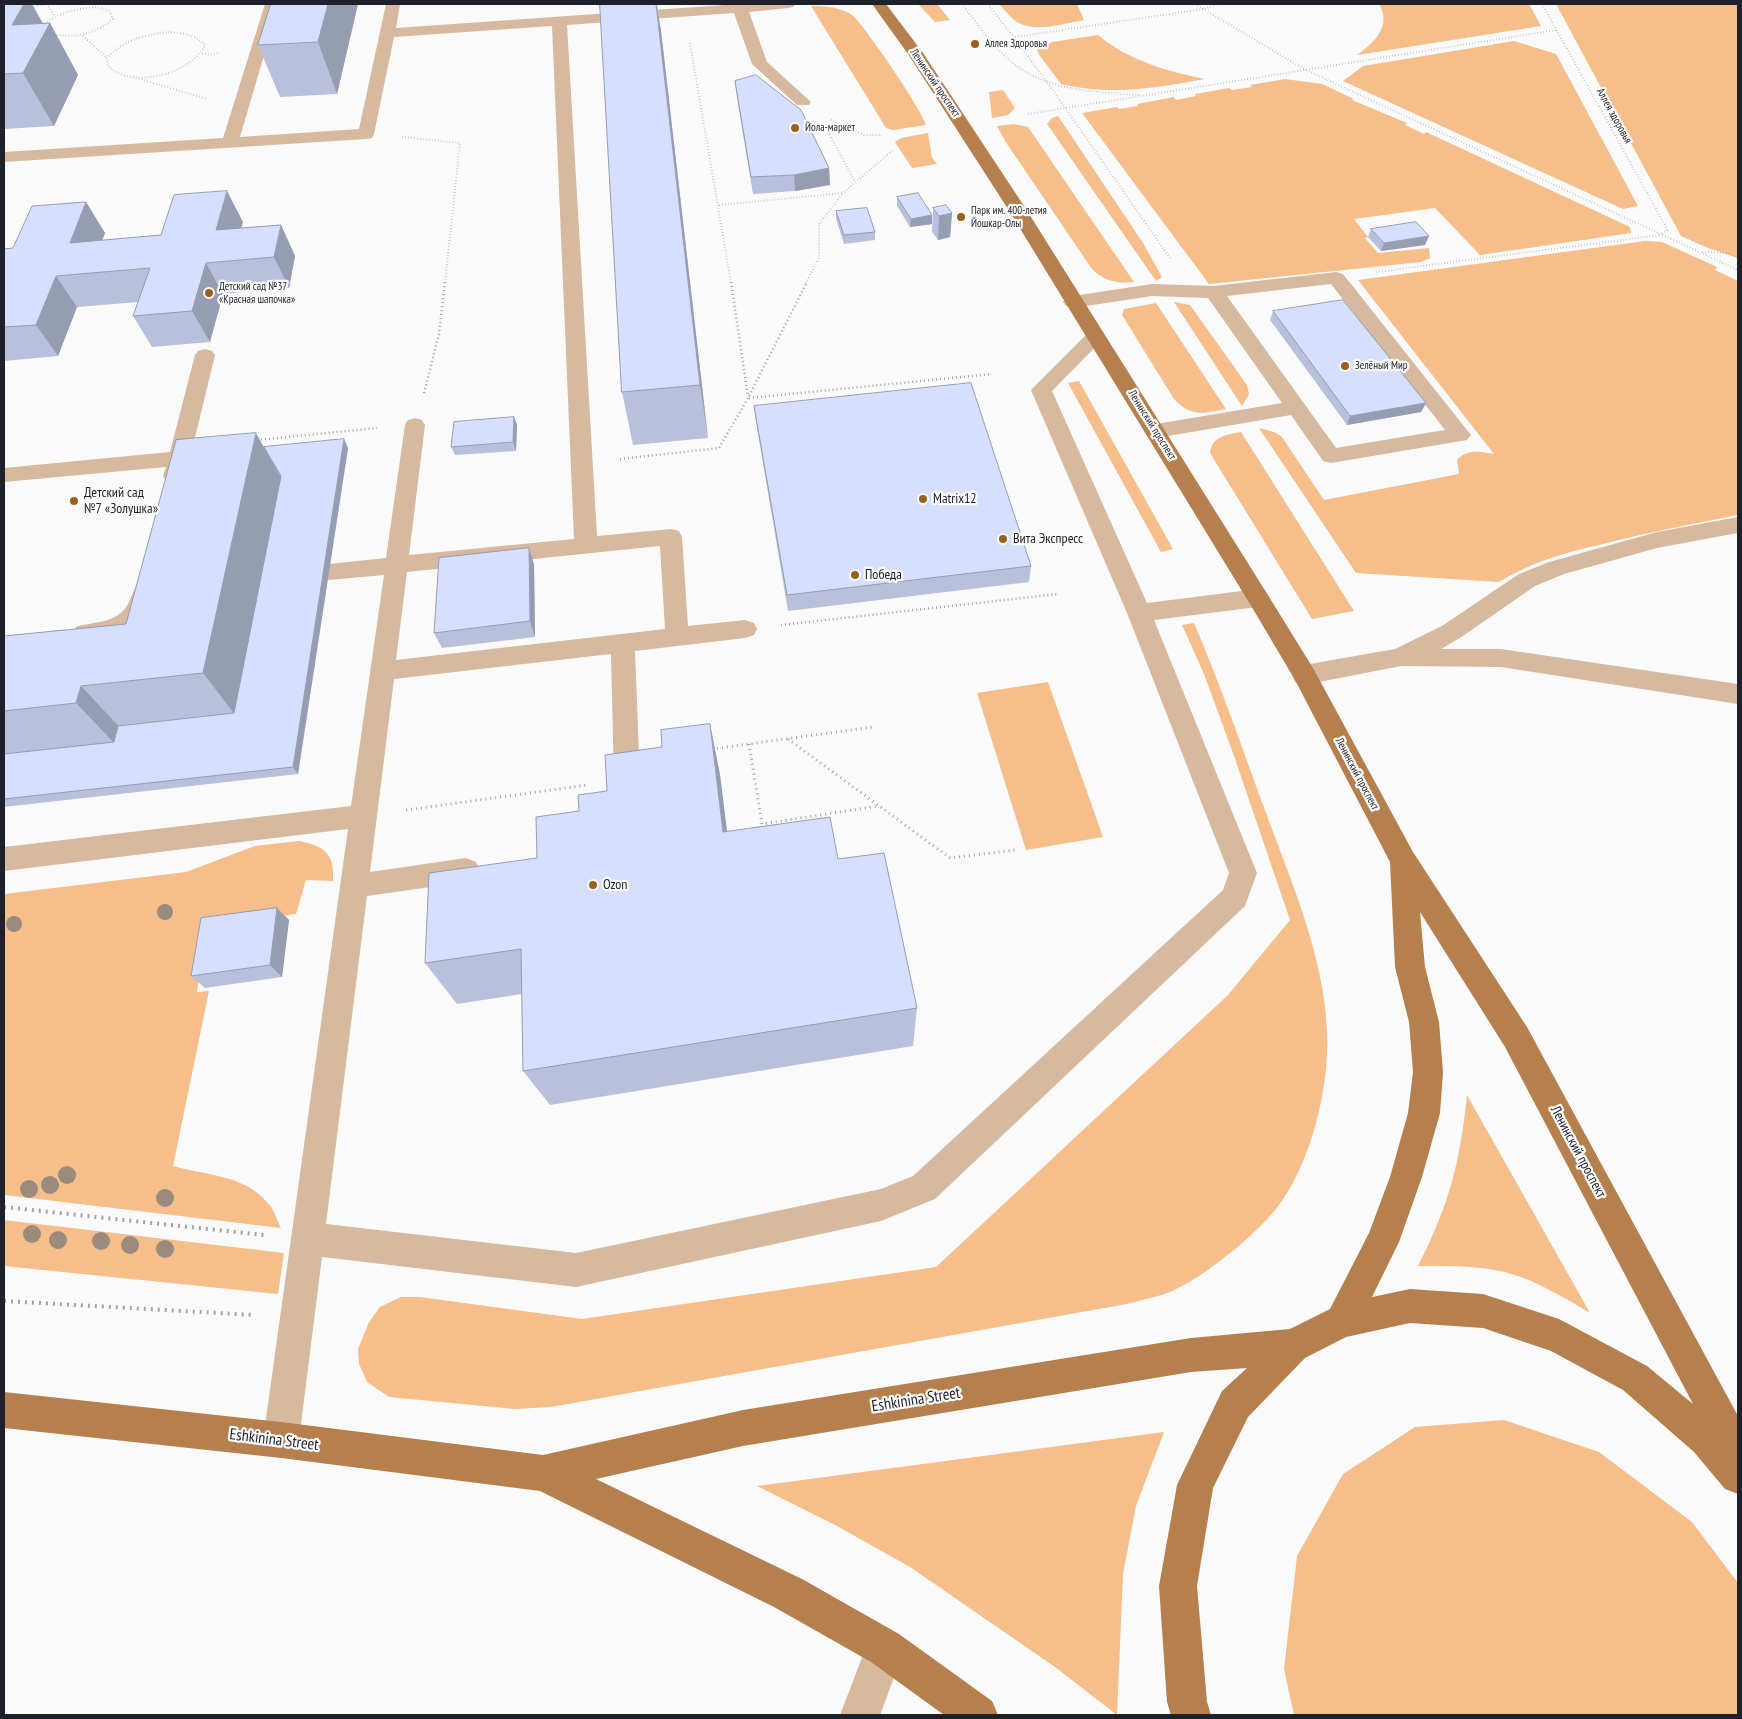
<!DOCTYPE html>
<html>
<head>
<meta charset="utf-8">
<style>
	body { margin:0 }
	#map { position:relative; width:1742px; height:1719px; overflow:hidden; background:#fafafa; font-family:"PT Sans Narrow",sans-serif }
	canvas { display:block }
	.frame { position:absolute; inset:0; border:5px solid #1e202b; pointer-events:none }
</style>
</head>
<body>
<div id="map">
<canvas width="1742" height="1719"></canvas>
<div class="frame"></div>
</div>
<script>
const ctx = document.querySelector('canvas').getContext('2d');
ctx.lineJoin = 'round';
function fill(path, color) { ctx.fillStyle = color; ctx.fill(path, 'evenodd'); }
function trace(path, color, width, dash) { ctx.strokeStyle = color; ctx.lineWidth = width; ctx.lineCap = dash ? 'butt' : 'round'; ctx.setLineDash(dash || []); ctx.stroke(path); }
function drawText(font, color, halo, rows, align = 'center') {
  ctx.font = font + ' "PT Sans Narrow",sans-serif'; ctx.lineWidth = 4.5; ctx.setLineDash([]); ctx.textBaseline = 'middle'; ctx.strokeStyle = halo; ctx.fillStyle = color; for (const [text, x, y, turn = 0] of rows) {
    ctx.save(); ctx.translate(x, y); ctx.rotate((+turn || 0) * Math.PI / 180); ctx.textAlign = isNaN(turn) ? turn : align; if (halo) ctx.strokeText(text, 0, 0); ctx.fillText(text, 0, 0); ctx.restore();
  }
}
fill(new Path2D(`
	M 918,4 L 937,4 L 950,20 L 935,22 Z
	M 999,4 L 1077,4 L 1084,20 C 1065,23 1037,33 1019,23 C 1011,19 1005,10 999,4 Z
	M 1379,4 L 1529,4 L 1541,26 L 1357,55 C 1374,43 1392,26 1379,4 Z
	M 1556,4 L 1738,4 L 1738,258 L 1708,248 L 1681,236 Z
	M 811,6 C 825,6 841,7 852,15 C 863,23 924,113 926,125 L 893,130 L 886,128 Z
	M 1098,35 C 1129,61 1167,71 1205,79 C 1154,88 1113,96 1061,84 L 1038,53 L 1037,49 L 1052,42 Z
	M 1514,41 L 1556,54 L 1638,206 L 1623,209 L 1343,81 L 1363,66 Z
	M 1285,79 L 1322,84 L 1354,99 L 1352,100 L 1407,123 L 1405,125 L 1424,134 L 1426,132 L 1630,227 L 1631,233 L 1480,255 L 1435,208 L 1354,219 L 1368,237 L 1365,238 L 1378,253 L 1429,248 L 1430,258 L 1421,262 L 1209,284 L 1082,113 L 1117,107 L 1119,109 L 1138,106 L 1137,104 L 1174,97 L 1176,100 L 1196,96 L 1195,94 L 1229,88 L 1232,90 L 1252,87 L 1250,85 Z
	M 1003,90 L 1015,108 L 1008,115 L 992,118 L 989,92 Z
	M 1058,116 L 1143,243 L 1162,277 L 1156,281 L 1047,124 L 1052,118 Z
	M 1014,124 L 1028,127 L 1134,282 C 1117,284 1104,281 1092,269 L 1005,141 L 997,126 Z
	M 928,133 L 932,158 L 937,164 L 912,168 L 895,142 L 901,138 Z
	M 1645,241 L 1662,242 L 1717,267 L 1715,270 L 1738,281 L 1738,515 C 1693,524 1648,532 1603,544 C 1564,553 1534,561 1499,582 L 1356,573 L 1259,428 L 1274,432 L 1282,437 L 1324,500 L 1459,474 L 1457,460 C 1468,448 1481,452 1494,454 L 1358,280 Z
	M 1174,302 L 1190,305 L 1247,385 L 1249,394 L 1242,406 Z
	M 1156,303 L 1226,409 C 1203,413 1192,418 1174,399 L 1122,315 L 1124,309 Z
	M 1079,381 L 1173,549 L 1161,552 L 1068,383 Z
	M 1241,432 L 1354,611 L 1312,619 L 1210,453 C 1212,436 1226,435 1241,432 Z
	M 1194,623 C 1222,688 1244,754 1269,821 C 1294,889 1324,958 1327,1031 C 1330,1086 1311,1165 1276,1209 C 1260,1228 1241,1245 1221,1260 C 1206,1272 1188,1284 1170,1292 C 1158,1297 1144,1299 1132,1303 L 551,1407 L 515,1409 L 389,1397 L 367,1382 L 359,1364 L 358,1349 L 369,1322 L 380,1307 L 401,1297 L 420,1297 L 582,1319 L 936,1267 L 1228,995 L 1290,920 L 1234,756 L 1204,674 L 1182,625 Z
	M 1048,682 L 1103,837 L 1026,850 L 977,693 Z
	M 299,841 C 324,846 335,853 333,881 L 306,880 L 296,914 L 207,926 L 197,992 L 209,991 L 173,1166 C 207,1176 247,1174 271,1207 C 275,1212 277,1221 281,1228 L 4,1195 L 4,894 L 186,872 L 255,846 Z
	M 1467,1095 L 1590,1313 C 1567,1299 1543,1285 1518,1276 C 1489,1265 1448,1266 1418,1266 C 1449,1205 1460,1163 1467,1095 Z
	M 4,1220 L 284,1253 L 278,1294 L 4,1266 Z
	M 1504,1420 L 1599,1452 L 1692,1522 L 1738,1583 L 1738,1715 L 1294,1715 L 1284,1669 L 1297,1556 L 1343,1474 L 1415,1427 Z
	M 1164,1432 L 1136,1506 L 1123,1574 L 1117,1715 L 1055,1667 L 910,1567 L 837,1526 L 757,1486 Z`), '#f5be8a');
trace(new Path2D(`
	M 47,4 L 54,15
	M 962,4 C 977,23 991,44 1009,60 C 1045,91 1094,92 1140,95
	M 988,4 L 1047,82 L 1170,258
	M 1195,4 L 1306,70 L 1738,270
	M 1542,4 L 1666,227 L 1667,230 L 1661,235
	M 95,7 L 110,11 L 113,19 C 93,36 72,39 46,33 L 44,25 C 59,12 76,9 95,7 Z
	M 29,8 L 45,4
	M 168,32 C 182,33 195,34 205,45 C 191,74 132,90 108,66 L 107,58 C 124,40 144,35 168,32 Z
	M 83,36 L 107,58
	M 1015,37 L 1203,9 L 1218,4
	M 690,43 L 731,283
	M 202,54 L 220,53
	M 133,77 L 207,99
	M 1028,114 L 1556,30
	M 831,120 L 864,135 L 882,135
	M 824,124 L 855,182
	M 402,137 L 460,143 L 445,283
	M 719,205 L 843,193 L 893,150
	M 1702,252 L 1728,253 L 1738,258
	M 1376,272 L 1660,235
	M 806,283 L 819,258 L 819,224 L 843,193`), '#a2a3a7', 2, [0.5, 2.5]);
trace(new Path2D(`
	M 731,282 L 748,397
	M 424,393 L 439,334 L 445,282
	M 749,398 L 992,374
	M 257,440 L 377,428
	M 620,459 L 719,448 L 748,398 L 807,282
	M 781,625 L 1058,594`), '#a2a3a7', 2.5, [1, 3]);
trace(new Path2D(`
	M 788,739 L 950,858 L 1015,850
	M 749,744 L 762,824 L 879,806
	M 712,749 L 873,727
	M 406,810 L 588,785`), '#a2a3a7', 3, [1, 4]);
trace(new Path2D(`
	M 4,1207 L 264,1235
	M 4,1301 L 254,1315`), '#a2a3a7', 4, [2, 5]);
fill(new Path2D(`
	M 265,4 L 279,4 L 240,137 L 359,129 L 386,4 L 400,4 L 396,28 L 739,4 L 795,4 L 793,7 L 788,8 L 749,12 L 767,62 L 811,102 L 809,105 L 797,105 L 752,64 L 734,13 L 567,25 L 597,536 L 671,529 L 679,531 L 682,537 L 688,626 L 745,620 L 754,623 L 757,629 L 754,635 L 745,638 L 635,651 L 640,780 L 636,788 L 627,791 L 618,788 L 614,780 L 611,654 L 394,679 L 370,872 L 466,858 L 476,862 L 480,870 L 476,878 L 466,882 L 367,896 L 326,1224 L 576,1253 L 881,1189 L 913,1176 L 1223,890 L 1229,873 L 1127,613 L 1031,390 L 1088,333 L 1095,331 L 1102,333 L 1105,337 L 1052,391 L 1147,603 L 1258,589 L 1266,592 L 1270,598 L 1266,604 L 1258,607 L 1154,620 L 1257,873 L 1245,906 L 935,1199 L 881,1221 L 576,1287 L 322,1257 L 299,1440 L 294,1453 L 281,1458 L 268,1453 L 263,1440 L 348,829 L 4,871 L 4,847 L 351,806 L 384,575 L 329,580 L 321,578 L 317,572 L 321,566 L 329,564 L 386,558 L 405,425 L 408,420 L 415,418 L 422,420 L 425,425 L 409,555 L 574,539 L 552,26 L 394,37 L 374,134 L 372,138 L 366,139 L 4,162 L 4,152 L 223,138 ZM 660,546 L 665,629 L 396,660 L 407,572 Z
	M 1336,272 L 1343,274 L 1467,430 L 1471,435 L 1467,440 L 1331,463 L 1323,461 L 1291,415 L 1156,438 L 1149,436 L 1145,431 L 1149,426 L 1156,424 L 1282,403 L 1208,298 L 1152,296 L 1073,308 L 1066,306 L 1063,302 L 1066,298 L 1073,296 L 1152,284 L 1214,286 ZM 1331,284 L 1445,430 L 1336,448 L 1227,296 Z
	M 205,349 L 212,351 L 215,355 L 190,458 L 182,481 L 174,483 L 166,481 L 163,476 L 166,467 L 4,482 L 4,468 L 170,452 L 195,355 L 198,351 Z
	M 1738,517 L 1738,533 L 1657,548 L 1564,574 L 1535,586 L 1460,638 L 1441,649 L 1501,649 L 1738,684 L 1738,704 L 1501,667 L 1401,666 L 1304,685 L 1295,682 L 1292,675 L 1295,668 L 1304,665 L 1395,649 L 1442,626 L 1519,574 L 1549,562 L 1657,532 Z
	M 145,581 L 153,584 L 157,590 C 153,602 148,615 139,625 C 125,638 94,645 76,639 L 73,633 L 76,627 C 95,621 115,624 127,606 C 131,599 133,591 137,584 Z
	M 885,1628 L 899,1634 L 905,1648 L 880,1715 L 840,1715 L 871,1634 Z`), '#d6b99e');
fill(new Path2D(`
	M 872,4 L 886,4 L 923,53 L 1026,209 L 1266,592 L 1313,668 L 1413,852 L 1527,1027 L 1738,1416 L 1738,1494 L 1725,1489 L 1694,1452 L 1623,1390 L 1551,1351 L 1483,1328 L 1410,1323 L 1346,1337 L 1305,1358 L 1248,1417 L 1213,1488 L 1197,1586 L 1207,1702 L 1211,1715 L 1171,1715 L 1167,1702 L 1159,1586 L 1177,1485 L 1222,1391 L 1247,1368 L 1191,1372 L 743,1446 L 596,1479 L 802,1579 L 899,1634 L 992,1701 L 998,1715 L 944,1715 L 871,1662 L 774,1607 L 540,1491 L 281,1458 L 4,1428 L 4,1392 L 281,1422 L 543,1455 L 743,1410 L 1191,1338 L 1290,1329 L 1330,1309 L 1369,1233 L 1390,1177 L 1408,1113 L 1413,1072 L 1409,1022 L 1395,967 L 1390,862 L 1295,680 L 1250,604 L 1008,209 L 908,54 ZM 1420,912 L 1505,1047 L 1693,1404 L 1647,1366 L 1559,1319 L 1483,1294 L 1410,1289 L 1372,1297 L 1399,1242 L 1422,1177 L 1440,1113 L 1443,1072 L 1439,1022 L 1425,967 Z`), '#b5804d');
ctx.fillStyle = '#9a8b7d';
for (const [x, y, r] of [
	[165,912,8],
	[14,924,8],
	[67,1175,9],
	[50,1185,9],
	[29,1189,9],
	[165,1198,9],
	[32,1234,9],
	[58,1240,9],
	[101,1241,9],
	[130,1245,9],
	[165,1249,9]
]) { ctx.beginPath(); ctx.arc(x, y, r, 0, 2 * Math.PI); ctx.fill(); }
fill(new Path2D(`
	M 4,4 L 32,4 L 43,23 L 50,23 L 78,75 L 54,126 L 4,129 Z
	M 358,4 L 337,94 L 280,97 L 258,45 Z
	M 600,4 L 658,4 L 657,4 L 661,31 L 708,438 L 633,445 L 622,392 Z
	M 735,81 L 829,168 L 830,185 L 795,191 L 753,194 L 737,98 Z
	M 897,197 L 932,215 L 932,224 L 910,227 L 897,206 Z
	M 86,202 L 105,233 L 102,240 L 161,235 L 243,222 L 241,228 L 281,225 L 295,256 L 289,288 L 223,294 L 210,342 L 152,347 L 133,316 L 138,302 L 77,307 L 58,356 L 4,361 L 4,249 L 13,248 Z
	M 933,208 L 952,213 L 950,237 L 938,240 L 932,232 Z
	M 836,211 L 875,232 L 875,240 L 844,244 L 836,219 Z
	M 1371,229 L 1425,245 L 1381,251 L 1368,237 Z
	M 1273,311 L 1426,403 L 1421,412 L 1347,425 L 1270,320 Z
	M 754,406 L 1031,566 L 1029,582 L 788,611 L 756,422 Z
	M 514,417 L 517,425 L 516,451 L 455,455 L 451,447 Z
	M 264,447 L 348,448 L 298,774 L 4,807 L 4,636 L 126,624 Z
	M 534,564 L 535,637 L 442,648 L 434,633 Z
	M 710,724 L 720,775 L 727,832 L 838,859 L 917,1008 L 913,1046 L 550,1105 L 523,1071 L 522,994 L 457,1004 L 425,963 L 537,858 L 579,811 L 607,791 L 662,747 Z
	M 277,908 L 289,920 L 282,977 L 205,988 L 191,976 Z`), '#b9c0db');
fill(new Path2D(`
	M 24,4 L 32,4 L 46,30 L 50,23 L 78,75 L 54,126 L 23,73 L 12,25 Z
	M 328,4 L 358,4 L 337,94 L 318,42 Z
	M 656,4 L 661,31 L 708,438 L 700,385 Z
	M 829,168 L 830,185 L 795,191 L 794,175 Z
	M 227,191 L 243,222 L 232,261 L 216,230 Z
	M 86,202 L 105,233 L 90,273 L 70,243 Z
	M 952,213 L 950,237 L 938,240 L 939,216 Z
	M 932,215 L 932,224 L 910,227 L 911,219 Z
	M 281,225 L 295,256 L 289,288 L 274,257 Z
	M 1429,236 L 1425,245 L 1381,251 L 1384,243 Z
	M 206,263 L 223,294 L 210,342 L 192,311 Z
	M 56,276 L 77,307 L 58,356 L 36,325 Z
	M 1426,403 L 1421,412 L 1347,425 L 1350,416 Z
	M 514,417 L 517,425 L 516,451 L 513,442 Z
	M 256,433 L 285,485 L 240,721 L 203,673 Z
	M 344,439 L 348,448 L 298,774 L 293,767 Z
	M 529,548 L 534,564 L 535,637 L 530,621 Z
	M 81,686 L 125,733 L 121,750 L 76,703 Z
	M 710,724 L 720,775 L 733,879 L 723,832 Z
	M 277,908 L 289,920 L 282,977 L 270,965 Z`), '#969cb2');
const building = new Path2D(`
	M 4,4 L 24,4 L 12,25 L 50,23 L 23,73 L 4,74 Z
	M 271,4 L 328,4 L 318,42 L 258,45 Z
	M 600,4 L 656,4 L 700,385 L 622,392 Z
	M 756,75 L 801,110 L 829,168 L 794,175 L 751,177 L 735,81 Z
	M 227,191 L 216,230 L 281,225 L 274,257 L 206,263 L 192,311 L 133,316 L 150,268 L 56,276 L 36,325 L 4,327 L 4,249 L 13,248 L 32,206 L 86,202 L 70,243 L 161,235 L 174,195 Z
	M 918,193 L 932,215 L 911,219 L 897,197 Z
	M 946,205 L 952,213 L 939,216 L 933,208 Z
	M 867,208 L 875,232 L 844,235 L 836,211 Z
	M 1416,222 L 1429,236 L 1384,243 L 1371,229 Z
	M 1343,300 L 1426,403 L 1350,416 L 1273,311 Z
	M 971,383 L 1031,566 L 787,595 L 754,406 Z
	M 514,417 L 513,442 L 451,447 L 454,422 Z
	M 256,433 L 203,673 L 81,686 L 76,703 L 4,711 L 4,636 L 126,624 L 176,440 Z
	M 344,439 L 293,767 L 4,799 L 4,754 L 114,742 L 118,726 L 234,713 L 281,476 L 264,447 Z
	M 529,548 L 530,621 L 434,633 L 439,558 Z
	M 710,724 L 723,832 L 830,817 L 838,859 L 884,853 L 917,1008 L 523,1071 L 521,949 L 425,963 L 429,873 L 537,858 L 536,817 L 579,811 L 578,795 L 607,791 L 605,755 L 662,747 L 661,730 Z
	M 277,908 L 270,965 L 191,976 L 201,918 Z`);
fill(building, '#d7dfff');
trace(building, '#969cb2', 1);
for (const [x, y, r, color] of [
	[975,44,5,"#9a601e"],
	[795,128,5,"#9a601e"],
	[961,217,5,"#9a601e"],
	[209,293,5,"#9a601e"],
	[1345,366,5,"#9a601e"],
	[923,499,5,"#9a601e"],
	[74,501,5,"#9a601e"],
	[1003,539,5,"#9a601e"],
	[855,575,5,"#9a601e"],
	[593,885,5,"#9a601e"]
]) { const dot = new Path2D(); dot.arc(x, y, r, 0, 2 * Math.PI); ctx.fillStyle = color; ctx.fill(dot); trace(dot, '#fafafa', 2); }
drawText('11px', '#1e202b', '#fafafa', [
	["Аллея Здоровья",985,44],
	["Йола-маркет",805,128],
	["Парк им. 400-летия",971,211],
	["Йошкар-Олы",971,224],
	["Детский сад №37",219,287],
	["«Красная шапочка»",219,300],
	["Зелёный Мир",1355,366]
], 'left');
drawText('11px', '#1e202b', '#fafafa', [
	["Ленинский проспект",935,83,56],
	["Аллея здоровья",1614,116,61],
	["Ленинский проспект",1152,425,58],
	["Ленинский проспект",1357,774,62]
]);
drawText('14px', '#1e202b', '#fafafa', [
	["Детский сад",84,493],
	["№7 «Золушка»",84,509],
	["Matrix12",933,499],
	["Вита Экспресс",1013,539],
	["Победа",865,575],
	["Ozon",603,885]
], 'left');
drawText('14px', '#1e202b', '#fafafa', [
	["Ленинский проспект",1578,1152,62]
]);
drawText('16px', '#1e202b', '#fafafa', [
	["Eshkinina Street",916,1400,-9],
	["Eshkinina Street",274,1440,7]
]);
</script>
</body>
</html>
